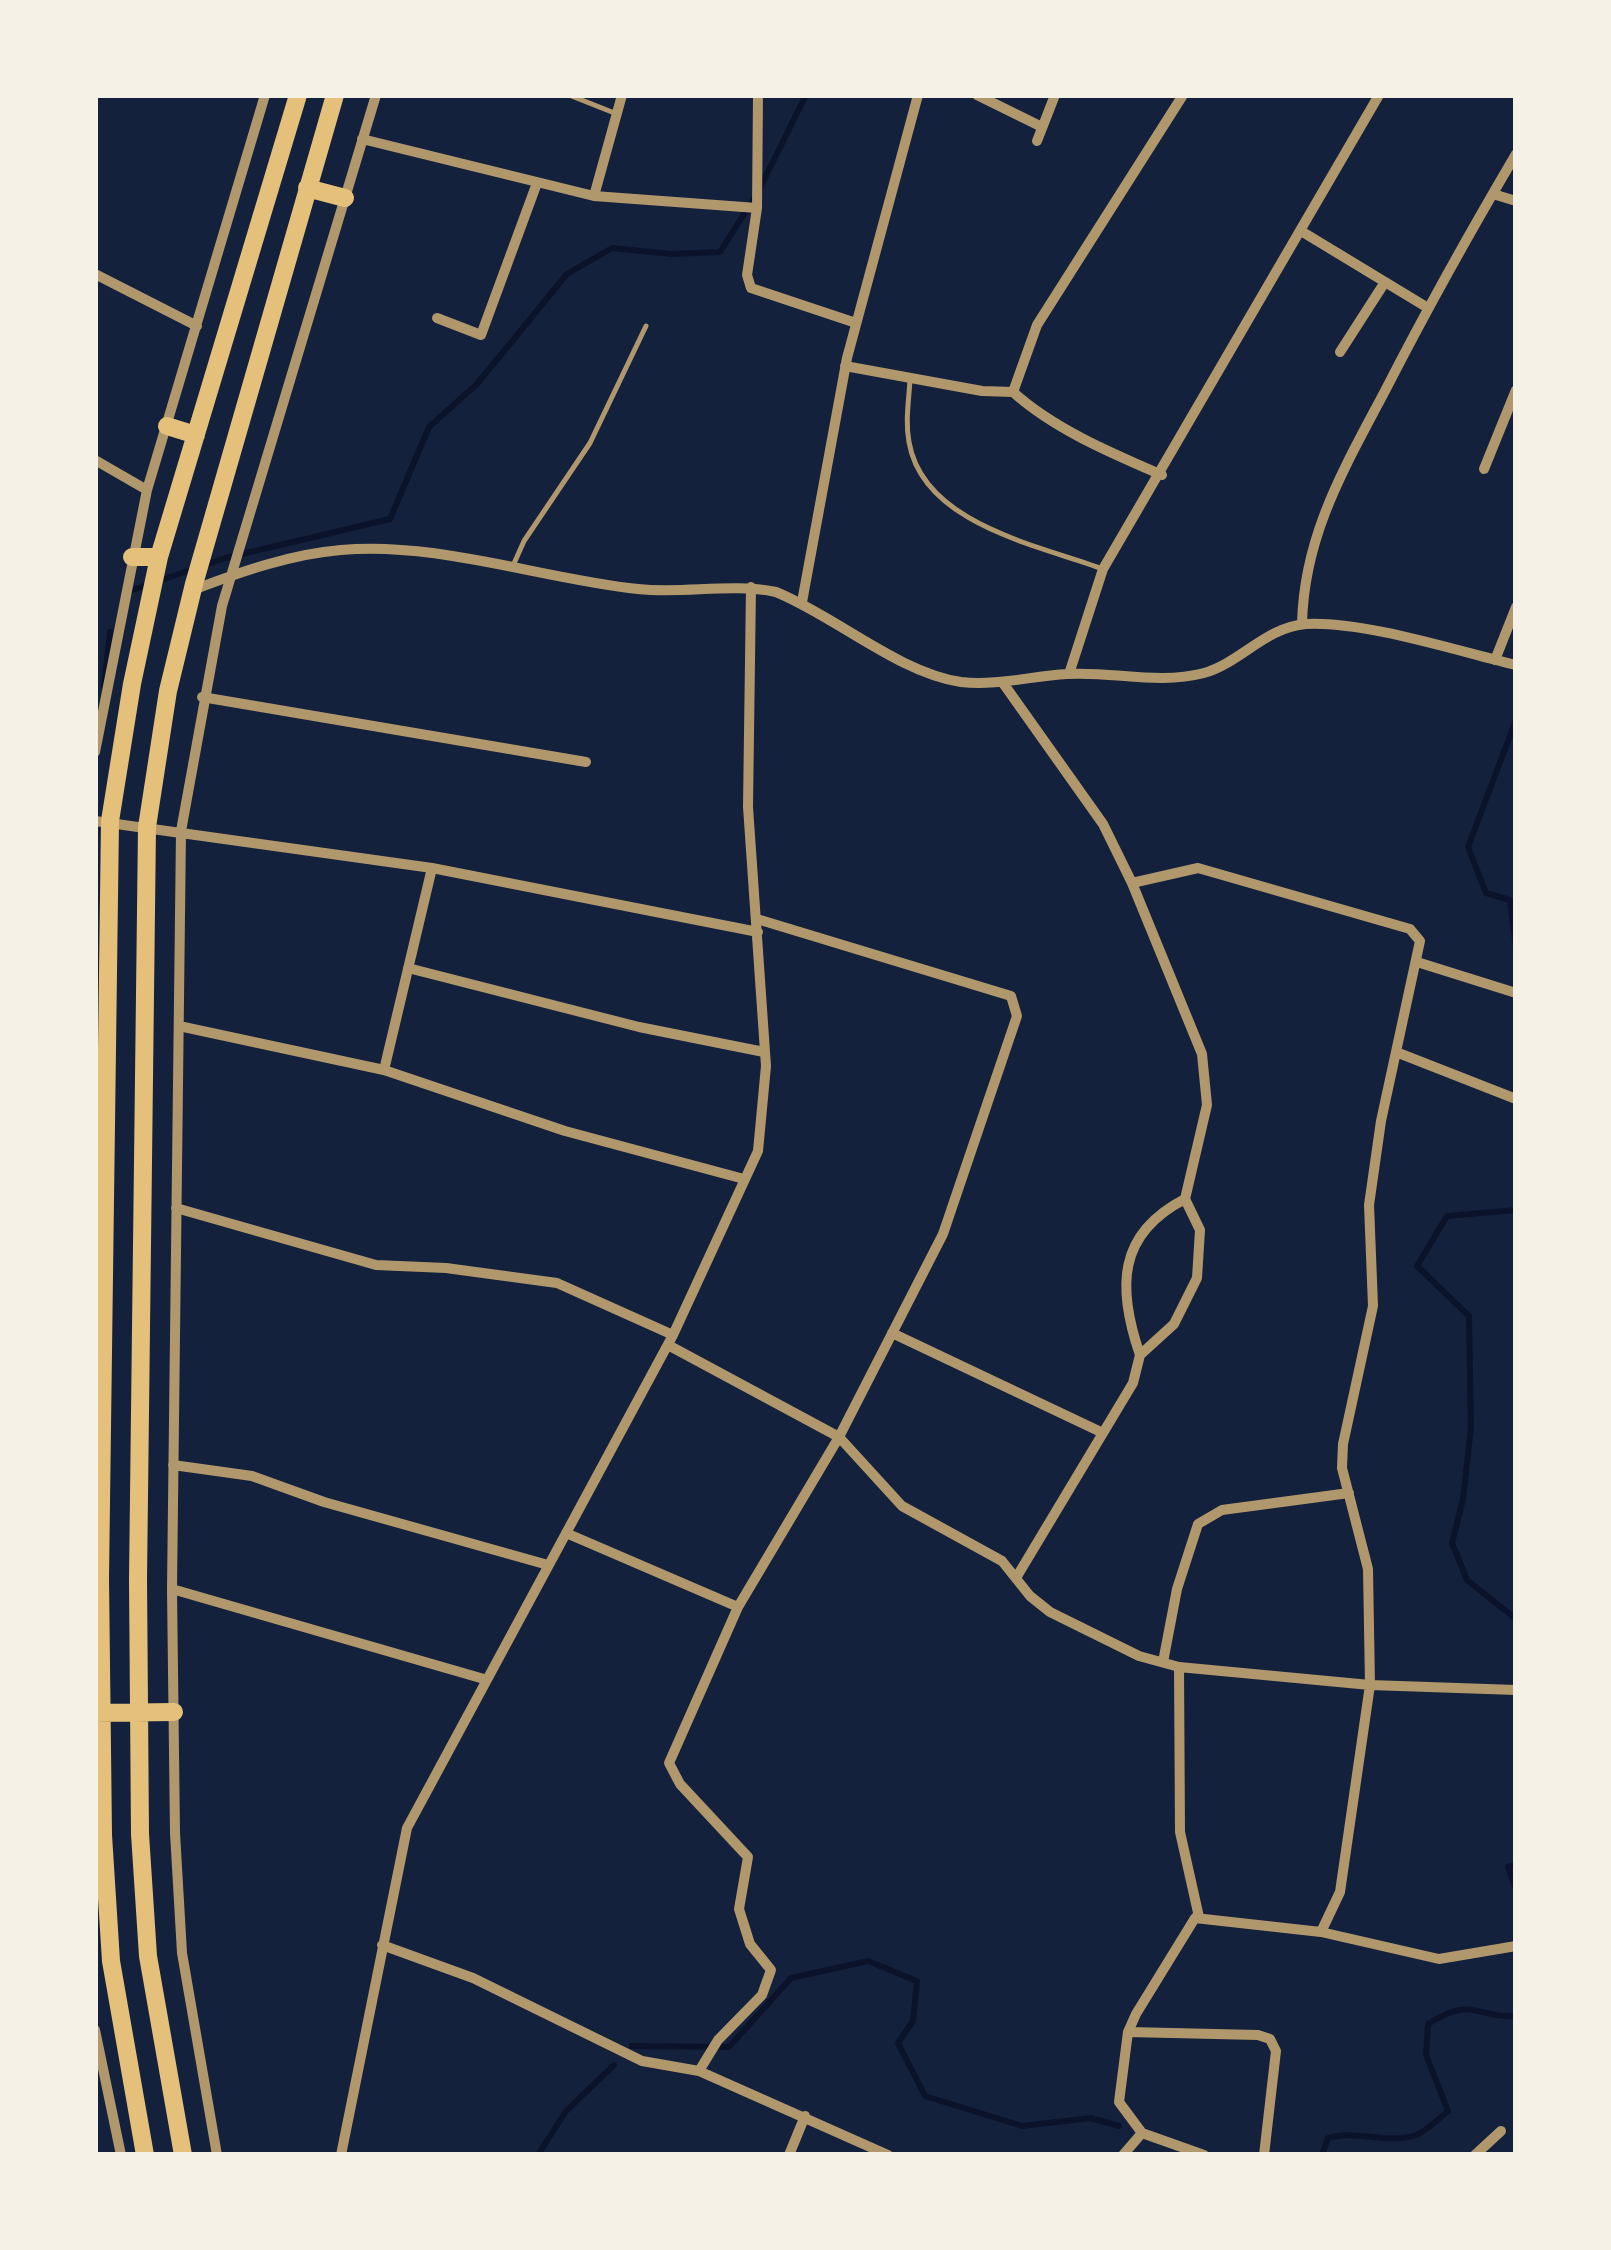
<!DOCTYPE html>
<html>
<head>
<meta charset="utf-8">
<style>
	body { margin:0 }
	#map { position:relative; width:1611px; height:2250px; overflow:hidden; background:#14213d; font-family:"Archivo Narrow",sans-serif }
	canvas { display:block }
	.frame { position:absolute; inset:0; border:98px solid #f6f1e7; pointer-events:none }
</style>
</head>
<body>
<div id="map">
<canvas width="1611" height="2250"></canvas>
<div class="frame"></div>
</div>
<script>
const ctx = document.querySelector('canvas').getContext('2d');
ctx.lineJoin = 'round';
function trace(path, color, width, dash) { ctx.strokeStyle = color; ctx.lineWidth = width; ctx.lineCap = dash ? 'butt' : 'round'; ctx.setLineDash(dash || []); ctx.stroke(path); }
trace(new Path2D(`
	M 127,592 L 225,558 L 390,519 L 429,427 L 477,384 L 567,274 L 612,248 L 671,254 L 720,252 L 758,192 L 806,95
	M 104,686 L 110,632
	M 1516,720 L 1468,847 L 1486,893 L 1510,900 L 1516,948
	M 1516,1210 L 1447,1216 L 1417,1266 L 1469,1316 L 1471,1427 L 1463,1499 L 1452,1543 L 1467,1580 L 1516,1619
	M 1516,1865 L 1508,1867 L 1516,1889
	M 632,2046 L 729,2047 L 791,1978 L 868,1961 L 917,1981 L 913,2021 L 898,2043 L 925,2096 L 1022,2126 L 1091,2118 L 1119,2126
	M 538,2155 L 566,2111 L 614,2065
	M 1322,2155 L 1328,2138 C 1356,2129 1386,2145 1416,2135 C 1427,2131 1439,2118 1448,2111 L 1426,2055 L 1428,2024 C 1474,1995 1477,2019 1516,2016`), '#0b132b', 6);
trace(new Path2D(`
	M 569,95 L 617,114
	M 910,379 C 909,400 905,421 909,442 C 923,524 1038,545 1103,569
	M 512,568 L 524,541 L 590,443 L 646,326`), '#b1986c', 5);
trace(new Path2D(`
	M 758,95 L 757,208 L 747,275 L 751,288 L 856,323
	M 977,95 L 1042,127
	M 362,139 L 594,196 L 757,208
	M 1037,141 L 1055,95
	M 1493,194 L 1516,201
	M 594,196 L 622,95
	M 1301,231 L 1428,308
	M 95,274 L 197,326
	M 437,318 L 481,335 L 537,183
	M 1340,352 L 1385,282
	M 845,366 L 982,391 L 1013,392
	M 95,460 L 147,490
	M 1484,469 L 1516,390
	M 1162,475 C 1111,453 1054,429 1013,392 L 1037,325 L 1183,95
	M 193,590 C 240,572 291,554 341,550 C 436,541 543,579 638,589 C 684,594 730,583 776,592 C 835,616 899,673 961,682 C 997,686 1031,676 1067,674 C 1113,671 1158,685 1204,673 C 1240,663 1266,627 1306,624 C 1365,621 1457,651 1516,665
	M 802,602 L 847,358 L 918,95
	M 1302,624 C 1304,534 1345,467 1386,389 C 1427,309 1470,232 1516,154
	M 1495,660 L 1516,607
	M 1069,674 L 1103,569 L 1379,95
	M 1003,683 L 1103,824 L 1132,883 L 1202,1054 L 1207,1105 L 1185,1199 L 1200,1230 L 1197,1278 L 1174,1324 L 1140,1355 L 1133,1383 L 1016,1578
	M 202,697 L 586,762
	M 95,752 L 147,490 L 265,95
	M 95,821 L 432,868 L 758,932
	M 1132,883 L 1198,868 L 1410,929 L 1420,941 L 1381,1121 L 1369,1205 L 1373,1306 L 1343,1444 L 1342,1468 L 1368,1569 L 1370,1685 L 1340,1892 L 1321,1932
	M 1417,962 L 1516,993
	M 408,968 L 639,1027 L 764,1052
	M 179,1026 L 384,1070 L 565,1131 L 744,1179
	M 1396,1052 L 1516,1099
	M 384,1070 L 432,868
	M 176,1208 L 376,1265 L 446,1268 L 557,1283 L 673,1335
	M 892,1333 L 1103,1433
	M 668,1345 L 839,1437 L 902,1506 L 1002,1561 L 1030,1596 L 1050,1612 L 1139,1656 L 1179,1667 L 1370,1685 L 1516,1690
	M 1140,1355 C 1117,1288 1117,1234 1185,1199
	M 173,1465 L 252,1476 L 324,1502 L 548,1565
	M 566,1533 L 738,1607 L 669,1763 L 680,1784 L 748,1857 L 739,1909 L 750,1944 L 771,1970 L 762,1995 L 718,2040 L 699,2071
	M 172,1589 L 484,1679
	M 738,1607 L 839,1437 L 943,1234 L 1017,1016 L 1011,996 L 757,919
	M 1163,1662 L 1177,1589 L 1198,1524 L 1222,1510 L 1349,1493
	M 1179,1667 L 1180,1832 L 1199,1917
	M 382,1945 L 473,1978 L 642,2061 L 699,2071 L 888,2155
	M 95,2030 L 121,2155
	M 1128,2032 L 1258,2035 L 1270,2039 L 1276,2051 L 1264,2155
	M 1142,2133 L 1119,2102 L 1128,2032 L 1136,2014 L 1195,1918 L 1321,1932 L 1439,1959 L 1516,1946
	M 217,2155 L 182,1953 L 175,1833 L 172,1589 L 181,831 L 222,606 L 376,95
	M 341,2155 L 407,1828 L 673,1335 L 758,1151 L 766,1066 L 748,807 L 751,587
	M 789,2155 L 805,2116
	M 1123,2155 L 1142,2133 L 1204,2155
	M 1475,2155 L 1501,2131`), '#b1986c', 10);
trace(new Path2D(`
	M 307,188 L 345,198
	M 167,426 L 196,435
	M 132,557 L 159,557
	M 95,1713 L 174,1712
	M 145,2155 L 111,1961 L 103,1835 L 100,1578 L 110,821 L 132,684 L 159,557 L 298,95
	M 183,2155 L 148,1956 L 140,1834 L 138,1579 L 147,827 L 168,691 L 194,584 L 335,95`), '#e5c07b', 18);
</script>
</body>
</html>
